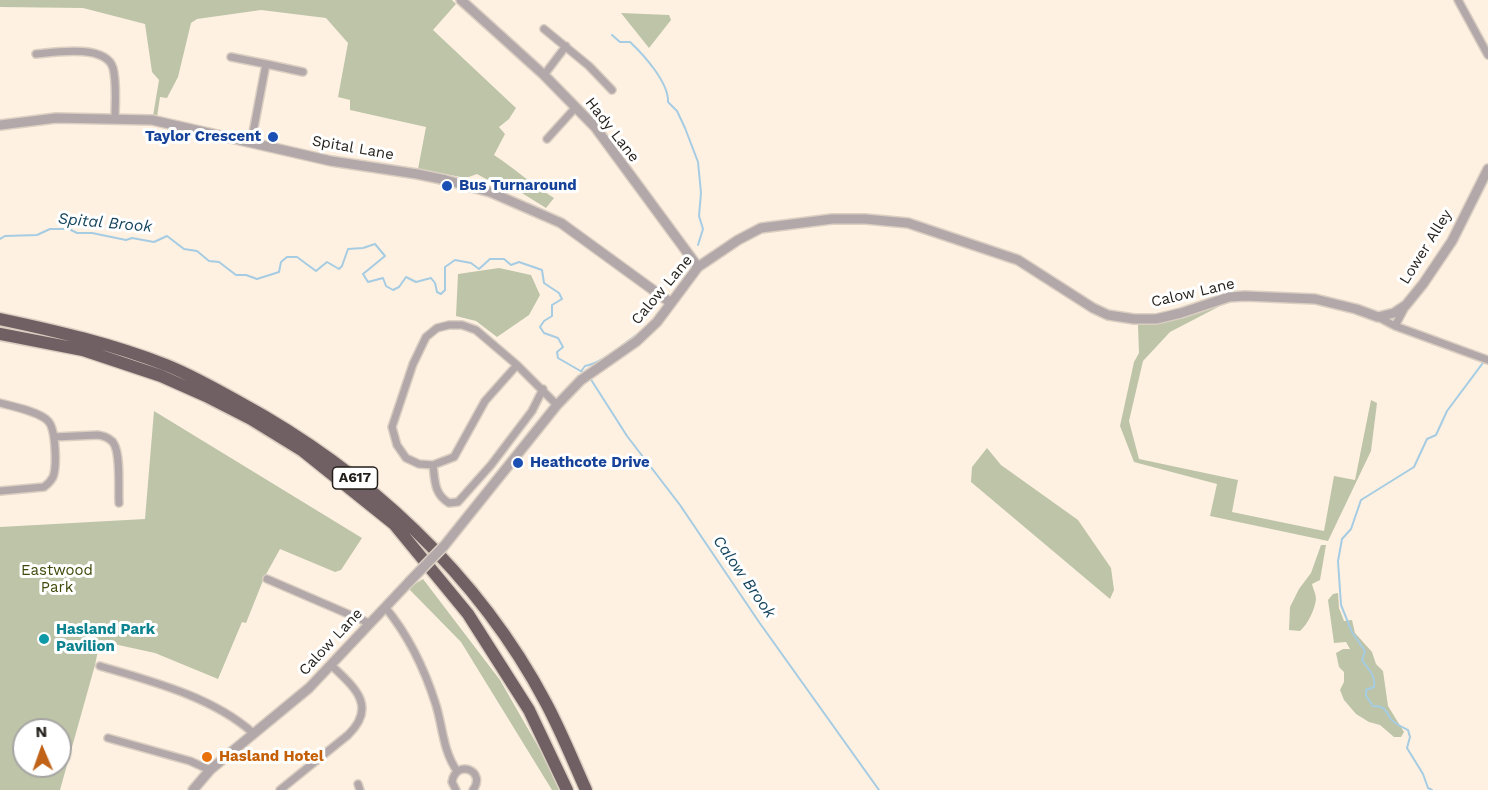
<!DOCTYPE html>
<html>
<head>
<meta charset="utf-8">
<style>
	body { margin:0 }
	#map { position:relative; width:1488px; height:790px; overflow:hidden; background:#fef1e2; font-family:"Work Sans",sans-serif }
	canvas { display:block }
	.north { position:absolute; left:12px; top:718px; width:60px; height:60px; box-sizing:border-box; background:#fff; border:2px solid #a7a5a3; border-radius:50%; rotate:358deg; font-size:16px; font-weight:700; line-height:24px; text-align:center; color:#221e19 }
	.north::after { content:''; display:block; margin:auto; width:21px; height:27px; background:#c06218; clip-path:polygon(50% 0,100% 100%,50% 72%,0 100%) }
</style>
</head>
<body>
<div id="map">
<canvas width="1488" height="790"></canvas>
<div class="north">N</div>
</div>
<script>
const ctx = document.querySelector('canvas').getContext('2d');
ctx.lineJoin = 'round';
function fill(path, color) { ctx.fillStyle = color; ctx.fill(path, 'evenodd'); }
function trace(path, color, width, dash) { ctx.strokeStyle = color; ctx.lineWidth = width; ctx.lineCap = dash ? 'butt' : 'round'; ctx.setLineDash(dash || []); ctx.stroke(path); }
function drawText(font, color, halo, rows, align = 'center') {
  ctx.font = font + ' "Work Sans",sans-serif'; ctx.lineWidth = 6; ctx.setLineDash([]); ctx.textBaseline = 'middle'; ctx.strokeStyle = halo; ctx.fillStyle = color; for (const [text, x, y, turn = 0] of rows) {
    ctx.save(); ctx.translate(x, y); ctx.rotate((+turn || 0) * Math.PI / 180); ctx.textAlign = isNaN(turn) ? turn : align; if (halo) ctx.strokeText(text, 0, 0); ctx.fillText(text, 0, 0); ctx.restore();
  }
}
fill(new Path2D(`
	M 0,0 L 452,0 L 456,4 L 433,30 L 516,108 L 509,119 L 499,127 L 505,134 L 494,155 C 515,169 533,185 554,198 L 546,208 L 517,190 L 486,179 L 477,174 L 466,178 L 418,169 L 426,127 L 350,110 L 350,100 L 338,97 L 348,43 L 326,18 L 261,10 L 197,19 L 191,23 L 178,77 L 167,98 L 160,97 L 157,117 L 153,116 L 159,80 L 152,72 L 145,24 L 83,8 L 0,7 Z
	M 621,13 L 669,15 L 671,20 L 649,48 Z
	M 499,268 L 531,275 L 540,295 L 529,315 L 497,337 L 476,321 L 456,316 L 458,274 Z
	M 1211,306 L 1220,306 L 1170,332 L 1143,361 L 1129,421 L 1139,459 L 1238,480 L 1232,512 L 1324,531 L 1334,476 L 1355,480 L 1371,400 L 1377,403 L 1371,451 L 1328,541 L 1210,516 L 1217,484 L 1134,462 L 1120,426 L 1134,362 L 1139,353 L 1138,325 Z
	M 154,411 L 362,538 L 341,570 L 335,572 L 280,549 L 264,578 L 246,623 L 242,622 L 218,679 L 155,653 L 100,641 L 95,665 L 60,790 L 0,790 L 0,527 L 145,519 ZM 24,730 L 60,730 L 60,766 L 24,766 Z
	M 987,448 L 1001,465 L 1078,520 L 1111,568 L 1114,590 L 1110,599 L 971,482 L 972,467 Z
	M 1321,545 L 1326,545 L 1320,580 L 1312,584 C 1313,589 1316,594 1316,599 C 1315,609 1308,624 1300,631 L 1289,630 L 1290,607 L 1299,589 L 1311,573 Z
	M 423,579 L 500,680 L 563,790 L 552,790 L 461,642 L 408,588 Z
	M 1338,593 L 1339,608 L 1344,621 L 1352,620 L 1355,633 L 1372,652 L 1376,664 L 1383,671 L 1388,706 L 1404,732 L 1401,737 L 1394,737 L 1380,725 L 1369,722 L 1356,714 L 1344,700 L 1340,690 L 1344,682 L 1344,672 L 1339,667 L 1336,653 L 1343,649 L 1350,649 L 1346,642 L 1334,643 L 1328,600 L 1333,594 Z`), '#bdc4a7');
trace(new Path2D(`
	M 612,35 L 620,42 L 630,42 C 644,55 669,83 668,102 L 677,111 L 685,128 L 698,162 L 701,193 L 699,216 L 703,229 L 698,245
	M 0,239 L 5,236 L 37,235 L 50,229 L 69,229 L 77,233 L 92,233 L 126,240 L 132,238 L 154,242 L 167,236 L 184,249 L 197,251 L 209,261 L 219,262 L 236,275 L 246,275 L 257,279 L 279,272 L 281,262 L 287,257 L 297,257 L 316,271 L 327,262 L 339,269 L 342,266 L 348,249 L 363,248 L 375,244 L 385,256 L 363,274 L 368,282 L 383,278 L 386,286 L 393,290 L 399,287 L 406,277 L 416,282 L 431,278 L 435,283 L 437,292 L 441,294 L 445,290 L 445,267 L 455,260 L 471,263 L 479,269 L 490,259 L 504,259 L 511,265 L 519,262 L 542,270 L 544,283 L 559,293 L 562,299 L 552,305 L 552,316 L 544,321 L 540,327 L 544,333 L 558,338 L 563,347 L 557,352 L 558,358 L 584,373
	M 650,323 L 660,311
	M 582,370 L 585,366 C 601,364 625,342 639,333
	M 590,378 L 627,436 L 680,505 L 759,622 L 879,790
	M 1432,790 L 1428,788 L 1423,774 L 1407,748 L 1410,737 L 1408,730 C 1402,727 1395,724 1391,719 C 1385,710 1385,706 1373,706 L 1366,696 L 1366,690 L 1374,687 C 1376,675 1367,668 1362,660 L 1365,651 L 1352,632 L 1341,605 L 1338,561 L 1342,539 L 1351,529 L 1361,500 L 1414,467 L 1427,439 L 1436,435 L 1447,411 L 1488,356`), '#a5cce3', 2);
const minor = new Path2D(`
	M 1458,0 L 1488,55
	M 544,29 L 589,66 L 612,90
	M 36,54 C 55,52 106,44 113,68 C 117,83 115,103 115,119
	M 231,57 L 266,64 L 251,143
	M 266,64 L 303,72
	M 544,75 L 566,46
	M 547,139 L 576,107
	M 1378,317 L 1395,326 L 1488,360
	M 1395,326 L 1405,307
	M 517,365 L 485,401 L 454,457 L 433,465 L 419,464 L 406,458 L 397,445 L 392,427 L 413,364 L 426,337 L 437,328 L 449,325 L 462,325 L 476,330 L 517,365 L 557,405
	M 0,403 C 12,406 40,412 48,421 C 56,429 57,467 53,477 C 51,481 48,484 44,487 L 0,491
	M 54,437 L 98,435 C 104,436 111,438 114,444 C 121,456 118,489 119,503
	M 433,465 C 435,481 434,494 449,503 L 458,502 L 491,465 L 532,411 L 543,389
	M 267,579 L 369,623
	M 385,607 C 409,636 425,670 436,705 C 443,728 443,751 457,771
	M 100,666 C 151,681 213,697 253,733
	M 108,738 L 190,761 L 210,770
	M 358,784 L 360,790
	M 280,790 L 348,735 C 378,706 354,687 331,665
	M 456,790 L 452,782 C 456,758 487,771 473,790`);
const tertiary = new Path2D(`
	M 461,0 L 544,75 L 595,127 L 698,267
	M 0,125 L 56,118 L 152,120 L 331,161 L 417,174 L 446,180 L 490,192 L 561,223 L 671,303
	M 444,546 L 557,405 L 581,380 L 637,341 L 657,322 L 698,267 L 738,240 L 761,228 L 832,219 L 865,219 L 908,223 L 1018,260 L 1093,308 L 1108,315 L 1134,319 L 1156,319 L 1181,313 L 1229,297 L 1245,296 L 1315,299 L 1356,309 L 1378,317 L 1394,313 L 1406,305 L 1423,284 L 1452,241 L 1488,169
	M 193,790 L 210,770 L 229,754 L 309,688 L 409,582`);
const trunk = new Path2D(`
	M 0,319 C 57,331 112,344 166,365 C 191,375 216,389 239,402 C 366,471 478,574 546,703 C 561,731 573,761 586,790
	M 0,334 L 83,350 L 161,376 L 206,396 L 251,419 L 303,451 L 394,524 L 468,614 L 529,710 L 567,790`);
trace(minor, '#dbcfc2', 10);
trace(tertiary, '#dbcfc2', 12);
trace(trunk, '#dbcfc2', 15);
trace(minor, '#b2a8aa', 7);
trace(tertiary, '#b2a8aa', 9);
trace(trunk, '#716063', 12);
const tertiaryBridge = new Path2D(`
	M 409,582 L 444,546`);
trace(tertiaryBridge, '#dbcfc2', 12, []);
trace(tertiaryBridge, '#b2a8aa', 9);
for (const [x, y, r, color] of [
	[273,137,6,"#1a4fb4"],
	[447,186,6,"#1a4fb4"],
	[518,463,6,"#1a4fb4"],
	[44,639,6,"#0f9aa8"],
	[207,757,6,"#e8710a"]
]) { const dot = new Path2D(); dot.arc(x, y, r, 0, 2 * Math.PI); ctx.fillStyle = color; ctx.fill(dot); trace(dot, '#fff', 2); }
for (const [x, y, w] of [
	[355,478,45]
]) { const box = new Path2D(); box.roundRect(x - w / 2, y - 11, w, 22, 4.5); ctx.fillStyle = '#fff'; ctx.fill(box); trace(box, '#221e19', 1.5); }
drawText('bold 14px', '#221e19', null, [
	["A617",355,478]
]);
drawText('15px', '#221e19', '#fff', [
	["Hady Lane",612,130,52],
	["Spital Lane",353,148,10],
	["Lower Alley",1426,247,-58],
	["Calow Lane",662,290,-50],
	["Calow Lane",1193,293,-13],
	["Calow Lane",331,642,-47]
]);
drawText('bold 15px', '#164399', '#fff', [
	["Taylor Crescent",261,137,"right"],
	["Bus Turnaround",459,186],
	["Heathcote Drive",530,463]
], 'left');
drawText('15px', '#3e4808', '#fff', [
	["Eastwood",57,571],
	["Park",57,588]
]);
drawText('bold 15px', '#0d838f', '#fff', [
	["Hasland Park",56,630],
	["Pavilion",56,647]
], 'left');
drawText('bold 15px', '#c56008', '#fff', [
	["Hasland Hotel",219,757]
], 'left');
drawText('italic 16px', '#14445d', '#fff', [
	["Spital Brook",105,223,5],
	["Calow Brook",744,577,55]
]);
</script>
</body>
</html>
